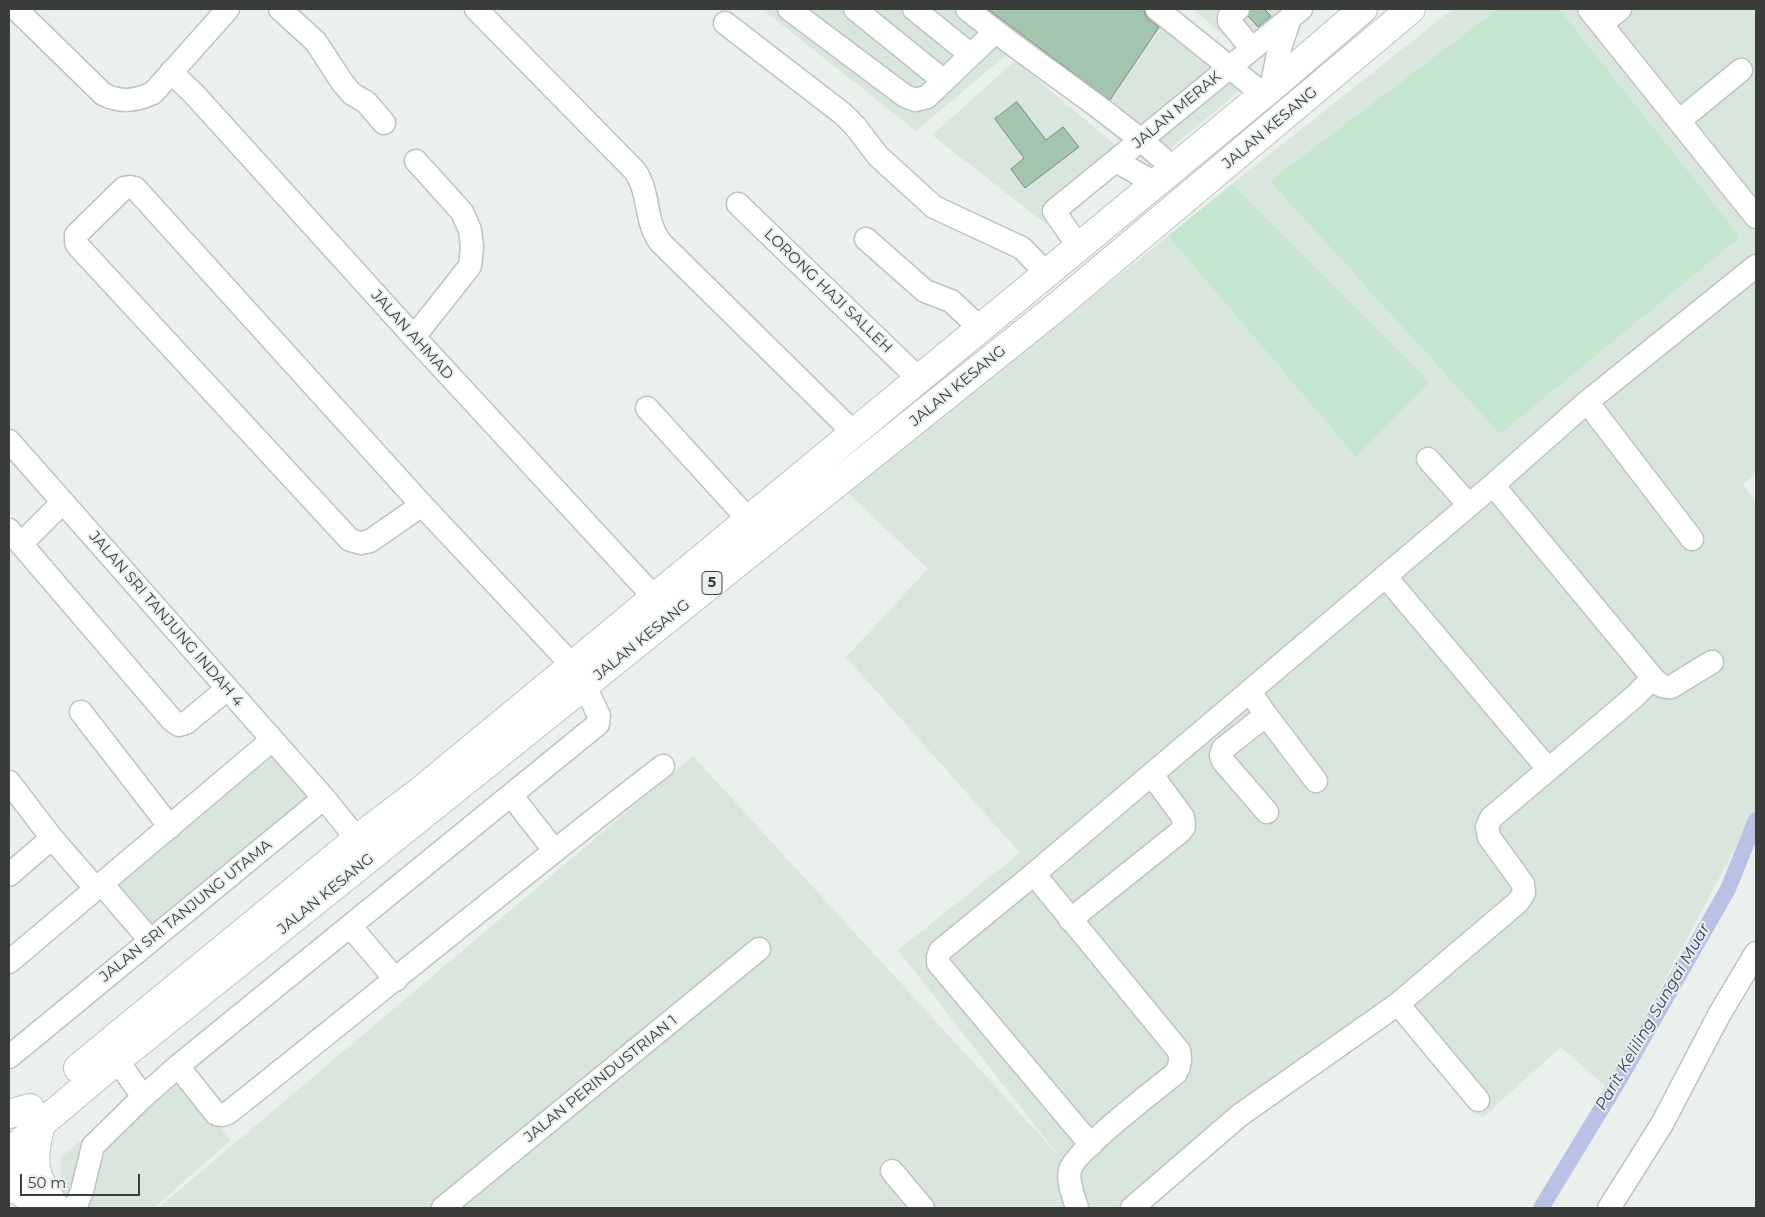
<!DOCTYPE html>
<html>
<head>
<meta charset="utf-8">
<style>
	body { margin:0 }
	#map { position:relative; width:1765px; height:1217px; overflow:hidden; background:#eaf0ec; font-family:Montserrat,sans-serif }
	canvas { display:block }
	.frame { position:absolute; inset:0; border:10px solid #3b3d3b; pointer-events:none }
	.scale { position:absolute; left:20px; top:1174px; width:120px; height:22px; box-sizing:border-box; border:2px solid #3b3d3b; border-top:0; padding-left:6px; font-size:15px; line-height:18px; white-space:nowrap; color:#3b3d3b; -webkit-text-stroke:4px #eaf0ec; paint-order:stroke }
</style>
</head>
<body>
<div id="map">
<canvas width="1765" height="1217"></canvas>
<div class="frame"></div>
<div class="scale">50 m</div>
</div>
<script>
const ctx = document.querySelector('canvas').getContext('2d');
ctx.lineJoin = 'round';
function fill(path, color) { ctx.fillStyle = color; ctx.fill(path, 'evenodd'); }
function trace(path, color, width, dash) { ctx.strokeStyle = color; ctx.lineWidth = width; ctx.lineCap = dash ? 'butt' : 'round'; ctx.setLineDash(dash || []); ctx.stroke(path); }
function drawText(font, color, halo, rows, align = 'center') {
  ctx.font = font + ' Montserrat,sans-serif'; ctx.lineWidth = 4; ctx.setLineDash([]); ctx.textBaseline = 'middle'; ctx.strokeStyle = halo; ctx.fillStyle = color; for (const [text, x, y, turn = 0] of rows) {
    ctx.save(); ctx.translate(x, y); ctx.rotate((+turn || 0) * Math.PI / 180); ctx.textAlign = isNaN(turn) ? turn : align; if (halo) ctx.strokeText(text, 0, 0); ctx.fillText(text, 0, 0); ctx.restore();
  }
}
fill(new Path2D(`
	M 762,9 L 1175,9 L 1259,74 L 1150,166 L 1011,51 L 916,131 Z
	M 1193,9 L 1310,9 L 1250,58 Z
	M 1453,9 L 1756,9 L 1756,473 L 1743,485 L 1756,501 L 1756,809 L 1607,1088 L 1561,1047 L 1482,1118 L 1396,1008 L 1135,1208 L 158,1208 L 693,756 L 1058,1155 L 898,950 L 1020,853 L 846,657 L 928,569 L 848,493 L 1168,236 L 1356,457 L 1430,382 L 1232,184 Z
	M 1015,61 L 1130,157 L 1047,225 L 932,135 Z
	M 265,741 L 323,805 L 151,946 L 97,883 Z
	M 170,1065 L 231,1140 L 154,1208 L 65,1208 L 61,1203 L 61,1157 Z`), '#d9e6dd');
fill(new Path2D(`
	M 1498,9 L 1559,9 L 1740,237 L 1500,434 L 1270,181 Z
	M 1232,184 L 1430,382 L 1356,457 L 1168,236 Z`), '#c6e5cf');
trace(new Path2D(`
	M 1541,1208 L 1619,1080 L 1728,889 L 1756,820`), '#bac2e3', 16);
const building = new Path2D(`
	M 988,9 L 1144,9 L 1145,14 L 1148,19 L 1159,27 L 1110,100 Z
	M 1251,9 L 1264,9 L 1271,16 L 1258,27 L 1248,16 Z
	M 1017,102 L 1046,140 L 1063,127 L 1079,147 L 1025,188 L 1011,169 L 1024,158 L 995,119 Z`);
fill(building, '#a3c4ad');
trace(building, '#808582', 1);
const minor = new Path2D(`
	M 16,9 L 103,94 C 121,103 135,101 153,93 L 228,9
	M 280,9 L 316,42 L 342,82 L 352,94 L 366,102 L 384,123
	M 476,9 L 635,171 C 650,192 644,220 660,242 L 853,432
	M 789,9 L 905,96 L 915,100 L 927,97 L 995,32
	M 855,9 L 944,81
	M 914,9 L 971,55
	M 967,9 C 1034,64 1109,109 1173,168
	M 1157,9 L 1263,94
	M 1238,9 L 1229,17 L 1229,21 L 1252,49
	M 1589,9 L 1756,217
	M 725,23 L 843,114 L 855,126 L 878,156 L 934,207 L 1022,248 L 1046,273
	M 1601,24 L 1620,9
	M 171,72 L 194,94 L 414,337 L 654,597
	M 1271,88 L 1278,54 L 1290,18
	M 1679,121 L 1741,70
	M 1116,161 L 1155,183
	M 738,204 L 918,378
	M 866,239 L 925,291 L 951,301 L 980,328
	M 1078,246 L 1054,211 L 1301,9
	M 414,337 L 470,266 L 472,247 L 470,230 L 462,212 L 416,161
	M 1587,402 L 1692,539
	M 647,408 L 748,519
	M 9,441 L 324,798
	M 1428,459 L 1469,505
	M 422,505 L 370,541 L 361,543 L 350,540 L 79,247 L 76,243 L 76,235 L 124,188 L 130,187 L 135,188 L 422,505 L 572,665
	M 9,530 L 172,720 L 179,725 L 186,723 L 227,689
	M 21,544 L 63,502
	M 1385,576 L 1548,769
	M 1653,678 C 1659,684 1662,688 1671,687 L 1712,662
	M 1250,692 L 1266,715 L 1223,749 L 1221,755 L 1223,761 L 1267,812
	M 81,712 L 170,827
	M 1266,715 L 1316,781
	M 9,782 L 52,838 L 96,889
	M 511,795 L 554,850
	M 1034,874 L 940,951 L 938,957 L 938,963 L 1091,1145
	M 9,875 L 52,838
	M 102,884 L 150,940
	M 1070,920 L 1180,832 L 1184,827 L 1183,817 L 1152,775
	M 350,926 L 396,980
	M 9,962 L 272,740
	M 1398,1004 L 1478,1100
	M 9,1057 L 324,798 L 357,839
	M 117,1060 L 143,1097
	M 178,1066 L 216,1114 L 222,1115 L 228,1113 C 373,998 516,879 663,766
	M 9,1159 L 44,1199
	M 892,1171 L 923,1208
	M 75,1208 L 82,1191 L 93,1146 L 143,1097 L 178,1066 L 598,724 L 599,716 L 585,686
	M 443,1208 L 759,949
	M 1077,1208 C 1074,1197 1067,1182 1070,1170 C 1075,1151 1156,1089 1176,1073 C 1180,1065 1181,1060 1179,1051 L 1034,874 L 1493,485 L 1587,402 L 1756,266
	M 1132,1208 L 1240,1115 L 1398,1004 L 1518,902 L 1524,893 L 1523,884 L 1489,837 L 1487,827 L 1491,818 L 1634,697 L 1653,678 L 1493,485
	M 1609,1208 L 1662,1124 L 1719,1015 L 1756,953`);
const major = new Path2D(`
	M 78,1068 L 357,839 L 419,792 L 1271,88 L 1363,9
	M 9,1114 L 30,1108
	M 41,1124 C 37,1141 32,1159 38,1176 C 42,1187 50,1198 56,1208
	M 9,1153 L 41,1124 L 117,1060 L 1054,309 L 1411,9
	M 9,1187 L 19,1191 L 45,1208`);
trace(minor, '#bec3bf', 25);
trace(major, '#bec3bf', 30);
trace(minor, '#fff', 22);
trace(major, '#fff', 28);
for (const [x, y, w] of [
	[712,583,20]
]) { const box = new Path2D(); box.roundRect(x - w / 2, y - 11.5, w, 23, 4); ctx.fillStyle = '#eaf0ec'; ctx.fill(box); trace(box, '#3b3d3b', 1); }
drawText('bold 14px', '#3b3d3b', null, [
	["5",712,583]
]);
drawText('15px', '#3b3d3b', '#eaf0ec', [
	["JALAN MERAK",1177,110,-40],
	["JALAN KESANG",1270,128,-40],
	["LORONG HAJI SALLEH",828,291,44],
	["JALAN AHMAD",412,335,48],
	["JALAN KESANG",958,386,-39],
	["JALAN SRI TANJUNG INDAH 4",166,619,49],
	["JALAN KESANG",642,640,-39],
	["JALAN KESANG",326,894,-39],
	["JALAN SRI TANJUNG UTAMA",186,911,-39],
	["JALAN PERINDUSTRIAN 1",601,1079,-39]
]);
drawText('italic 16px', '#333a67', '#eaf0ec', [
	["Parit Keliling Sungai Muar",1653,1017,-60]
]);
</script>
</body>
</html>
